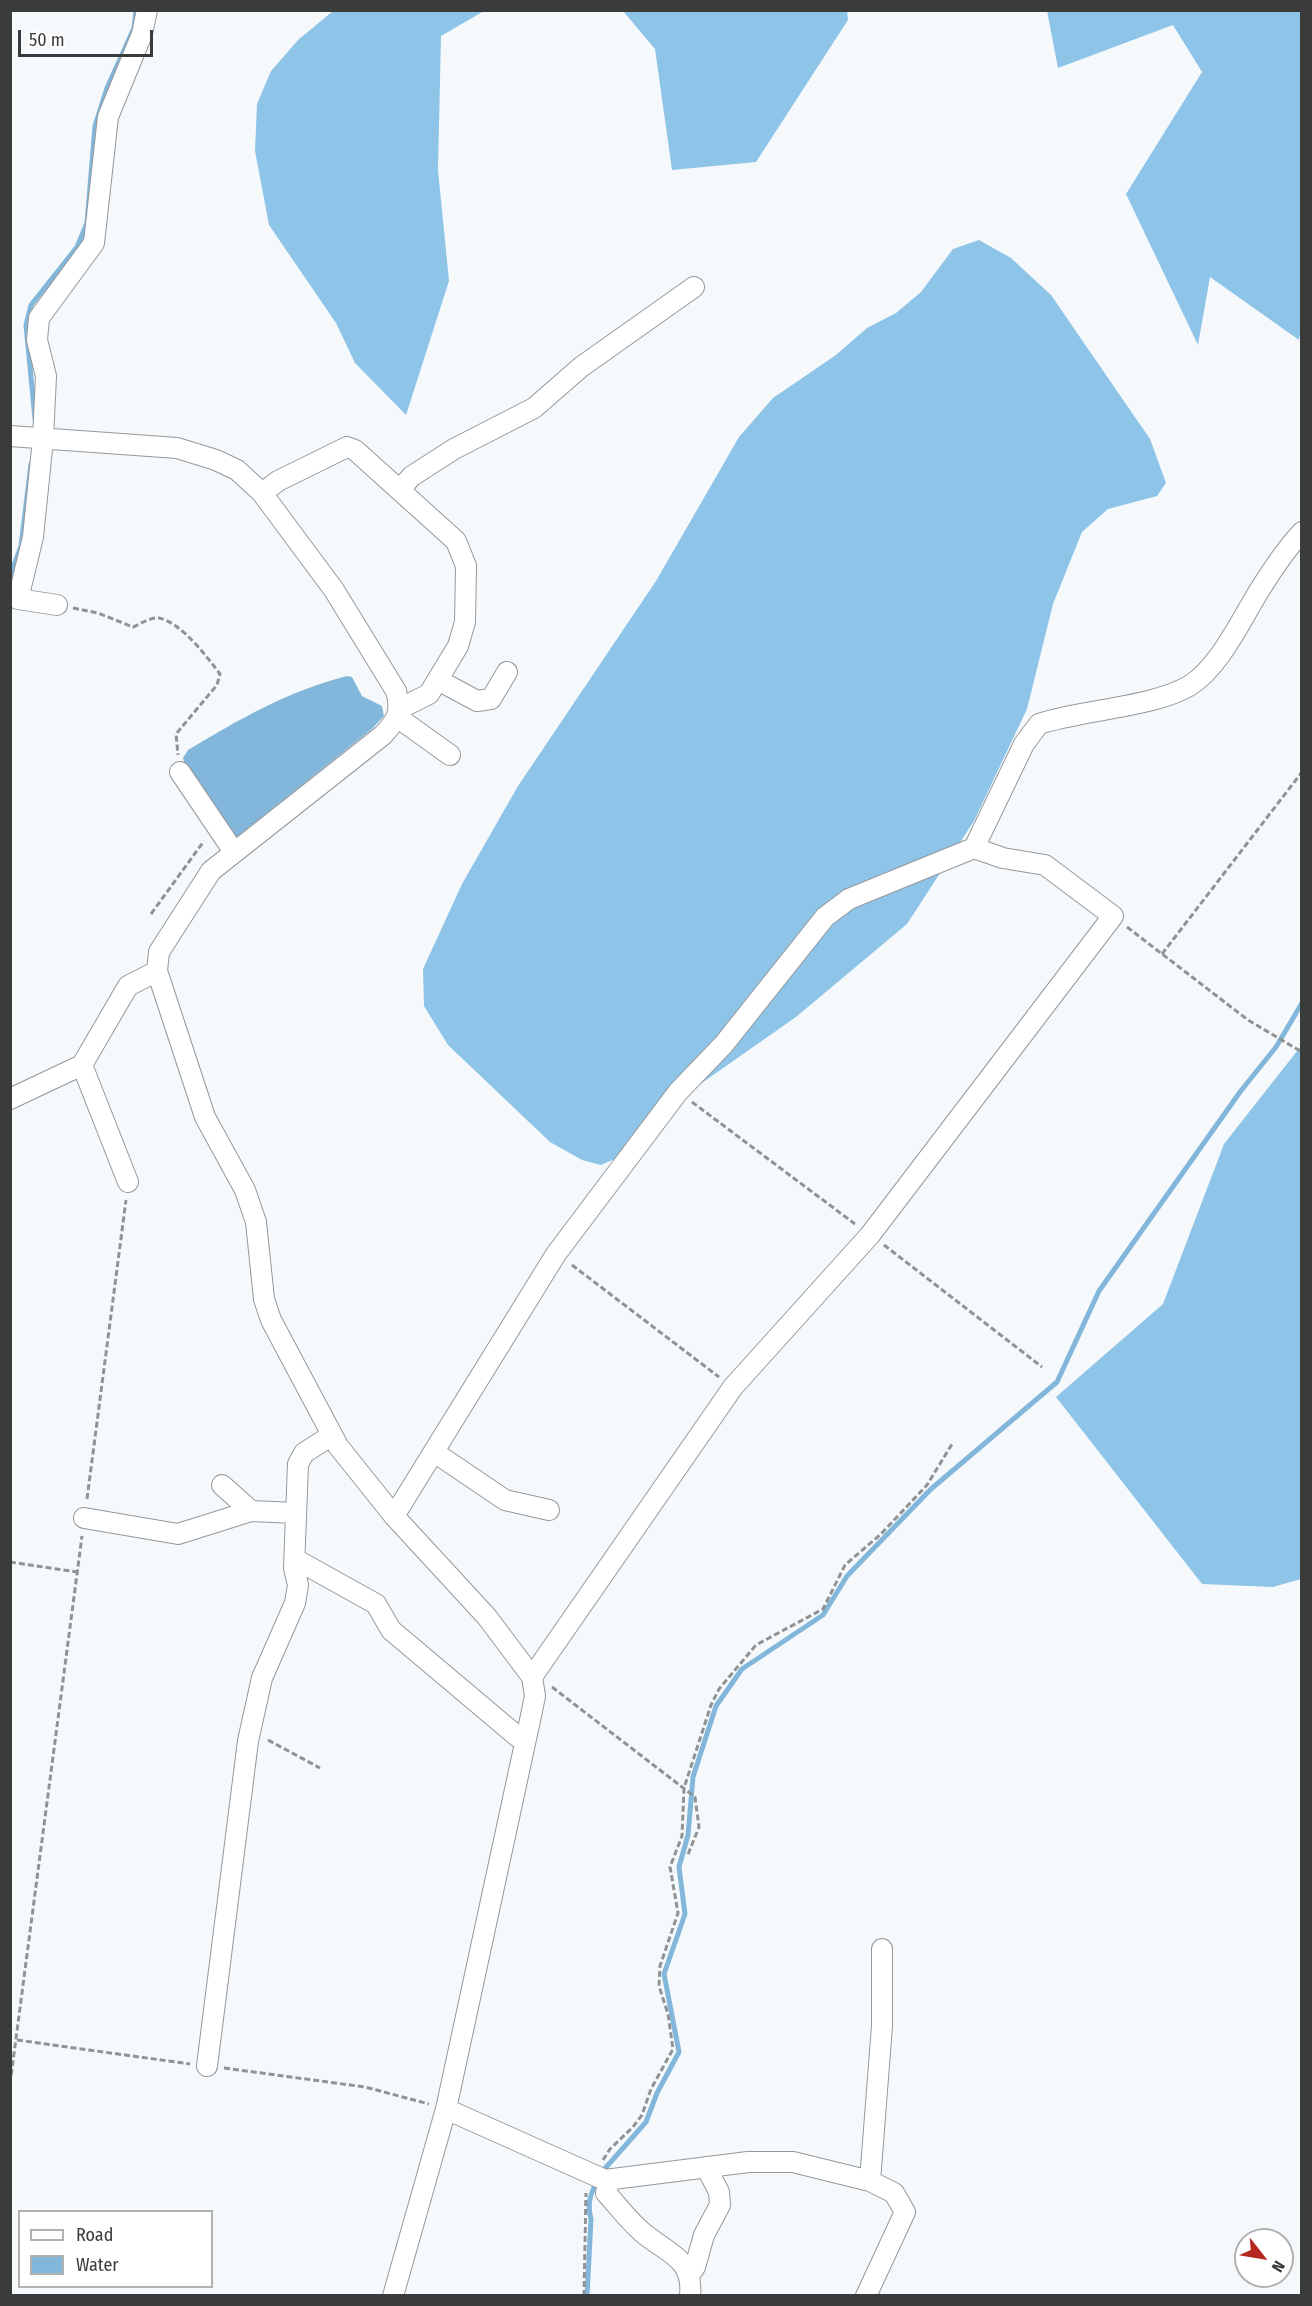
<!DOCTYPE html>
<html>
<head>
<meta charset="utf-8">
<style>
	body { margin:0 }
	#map { position:relative; width:1312px; height:2306px; overflow:hidden; background:#f6f9fc; font-family:"Fira Sans Condensed",sans-serif }
	canvas { display:block }
	.frame { position:absolute; inset:0; border:12px solid #3a3c3c; pointer-events:none }
	.legend { position:absolute; left:18px; top:2210px; width:195px; height:78px; box-sizing:border-box; background:#fff; border:2px solid #b0b1b1; margin:0; padding:8px 10px; list-style:none; font-size:18px; color:#3a3c3c }
	.legend li { display:flex; align-items:center; gap:12px; height:30px }
	.legend b { width:30px; border:2px solid #b0b1b1 }
	.north { position:absolute; left:1234px; top:2228px; width:60px; height:60px; box-sizing:border-box; background:#fff; border:2px solid #b0b1b1; border-radius:50%; rotate:121deg; font-size:16px; font-weight:700; line-height:24px; text-align:center; color:#3a3c3c }
	.north::after { content:''; display:block; margin:auto; width:21px; height:27px; background:#b5261f; clip-path:polygon(50% 0,100% 100%,50% 72%,0 100%) }
	.scale { position:absolute; left:18px; top:30px; width:135px; height:27px; box-sizing:border-box; border:3px solid #3a3c3c; border-top:0; padding-left:8px; font-size:18px; line-height:21px; white-space:nowrap; color:#3a3c3c; -webkit-text-stroke:4px #fff; paint-order:stroke }
</style>
</head>
<body>
<div id="map">
<canvas width="1312" height="2306"></canvas>
<div class="frame"></div>
<ul class="legend">
<li><b style="height:8px;background:#fff"></b>Road</li>
<li><b style="height:16px;background:#82b7db"></b>Water</li>
</ul>
<div class="north">N</div>
<div class="scale">50 m</div>
</div>
<script>
const ctx = document.querySelector('canvas').getContext('2d');
ctx.lineJoin = 'round';
function fill(path, color) { ctx.fillStyle = color; ctx.fill(path, 'evenodd'); }
function trace(path, color, width, dash) { ctx.strokeStyle = color; ctx.lineWidth = width; ctx.lineCap = dash ? 'butt' : 'round'; ctx.setLineDash(dash || []); ctx.stroke(path); }
fill(new Path2D(`
	M 847,10 L 848,20 L 756,162 L 672,170 L 655,49 L 623,11 Z
	M 333,11 L 484,11 L 441,36 L 438,170 L 449,281 L 406,415 L 355,363 L 336,323 L 269,225 L 255,151 L 257,104 L 271,71 L 298,40 Z
	M 1047,11 L 1301,11 L 1302,321 L 1299,340 L 1210,277 L 1198,345 L 1126,194 L 1202,72 L 1173,25 L 1058,68 Z
	M 979,240 L 1011,258 L 1051,295 L 1150,439 L 1166,483 L 1157,496 L 1108,509 L 1082,532 L 1053,604 L 1027,709 L 974,821 L 907,924 L 796,1017 L 686,1094 L 624,1155 L 601,1165 L 582,1160 L 550,1142 L 448,1045 L 424,1006 L 423,969 L 462,884 L 518,786 L 656,581 L 739,437 L 773,398 L 836,355 L 867,328 L 896,313 L 921,292 L 953,249 Z
	M 1301,1046 L 1301,1579 L 1273,1587 L 1202,1584 L 1056,1397 L 1163,1304 L 1224,1144 Z`), '#8ec4e8');
fill(new Path2D(`
	M 347,676 L 352,677 L 362,696 L 382,706 L 384,716 L 372,729 L 233,840 L 188,776 L 183,758 L 188,750 C 240,719 288,691 347,676 Z`), '#82b7db');
trace(new Path2D(`
	M 35,419 L 26,325 L 31,305 L 77,247 L 87,223 L 95,126 L 107,88 L 134,28 L 136,10
	M 10,576 L 21,546 L 31,464
	M 601,2173 L 646,2122 L 657,2093 L 679,2052 L 664,1974 L 685,1914 L 679,1867 L 688,1835 L 693,1777 L 716,1706 L 742,1669 L 823,1615 L 847,1576 L 931,1489 L 1057,1382 L 1099,1291 L 1240,1092 L 1276,1047 L 1302,1003
	M 587,2296 L 591,2219 C 587,2204 590,2195 597,2181`), '#82b7db', 5);
const minor = new Path2D(`
	M 10,436 L 177,448 L 216,460 L 237,470 L 262,493 L 334,590 L 396,691 C 402,712 397,720 383,735 L 211,871 L 159,952 L 157,971 L 205,1117 L 245,1190 L 256,1222 L 264,1299 L 271,1320 L 338,1446 L 394,1516 L 487,1617 L 532,1677 L 535,1696 L 532,1711 L 446,2109 L 393,2296
	M 400,489 L 412,476 L 454,449 L 534,408 L 581,367 L 694,287
	M 262,493 L 278,481 L 347,447 L 355,450 L 456,541 L 466,566 L 465,622 L 458,646 L 429,694 L 401,708
	M 57,605 L 18,599 L 33,537 L 43,439 L 46,376 L 37,340 L 39,318 L 94,243 L 108,117 L 142,34 L 147,10
	M 438,680 L 477,701 L 491,699 L 507,672
	M 397,717 L 450,755
	M 180,772 L 234,852
	M 974,848 L 1024,744 L 1039,724 C 1082,710 1153,707 1189,686 C 1219,668 1241,620 1259,591 C 1272,570 1285,550 1302,532
	M 10,1099 L 82,1065
	M 128,1182 L 82,1065 L 128,986 L 157,971
	M 434,1452 L 505,1500 L 549,1510
	M 222,1485 L 251,1511 L 296,1513
	M 394,1516 L 556,1254 L 678,1092 L 724,1044 L 825,917 L 849,899 L 974,848 L 1003,858 L 1045,865 L 1113,916 L 870,1235 L 733,1387 L 532,1677
	M 84,1518 L 178,1534 L 251,1511
	M 295,1559 L 376,1604 L 391,1630 L 518,1737 L 526,1739
	M 207,2066 L 248,1741 L 262,1678 L 295,1603 L 298,1585 L 294,1568 L 298,1464 L 304,1453 L 332,1435
	M 446,2109 L 605,2180 L 748,2162 L 793,2162 L 870,2181 L 894,2193 L 905,2212 L 866,2296
	M 609,2180 L 606,2193 C 618,2206 629,2221 642,2232 C 666,2253 694,2257 690,2296
	M 870,2181 L 882,2026 L 882,1949
	M 690,2274 L 695,2267 L 704,2235 L 720,2205 L 719,2192 L 706,2167`);
trace(minor, '#95989a', 22);
trace(new Path2D(`
	M 73,608 L 98,613 L 133,627 C 140,624 151,617 159,618 C 182,623 207,657 220,674 L 217,685 L 176,734 L 178,755
	M 151,914 L 204,841
	M 1127,927 L 1248,1020 L 1302,1052
	M 1162,954 L 1302,772
	M 692,1102 L 855,1224
	M 884,1245 L 1042,1367
	M 572,1265 L 719,1377
	M 87,1499 L 126,1200
	M 10,1562 L 77,1572
	M 552,1687 L 695,1797 L 699,1827 L 687,1857
	M 268,1740 L 320,1768
	M 17,2040 L 190,2064
	M 224,2068 L 365,2087 L 429,2104
	M 10,2084 L 82,1536
	M 603,2160 L 610,2149 L 633,2127 L 642,2115 L 651,2089 L 673,2049 L 668,2014 L 659,1986 L 660,1966 L 678,1913 L 670,1867 L 682,1836 L 684,1788 L 711,1705 L 719,1689 L 756,1645 L 823,1609 L 845,1565 L 881,1534 L 927,1485 L 952,1444
	M 584,2296 L 586,2193`), '#909294', 3, [6, 3]);
trace(minor, '#fff', 20);
</script>
</body>
</html>
